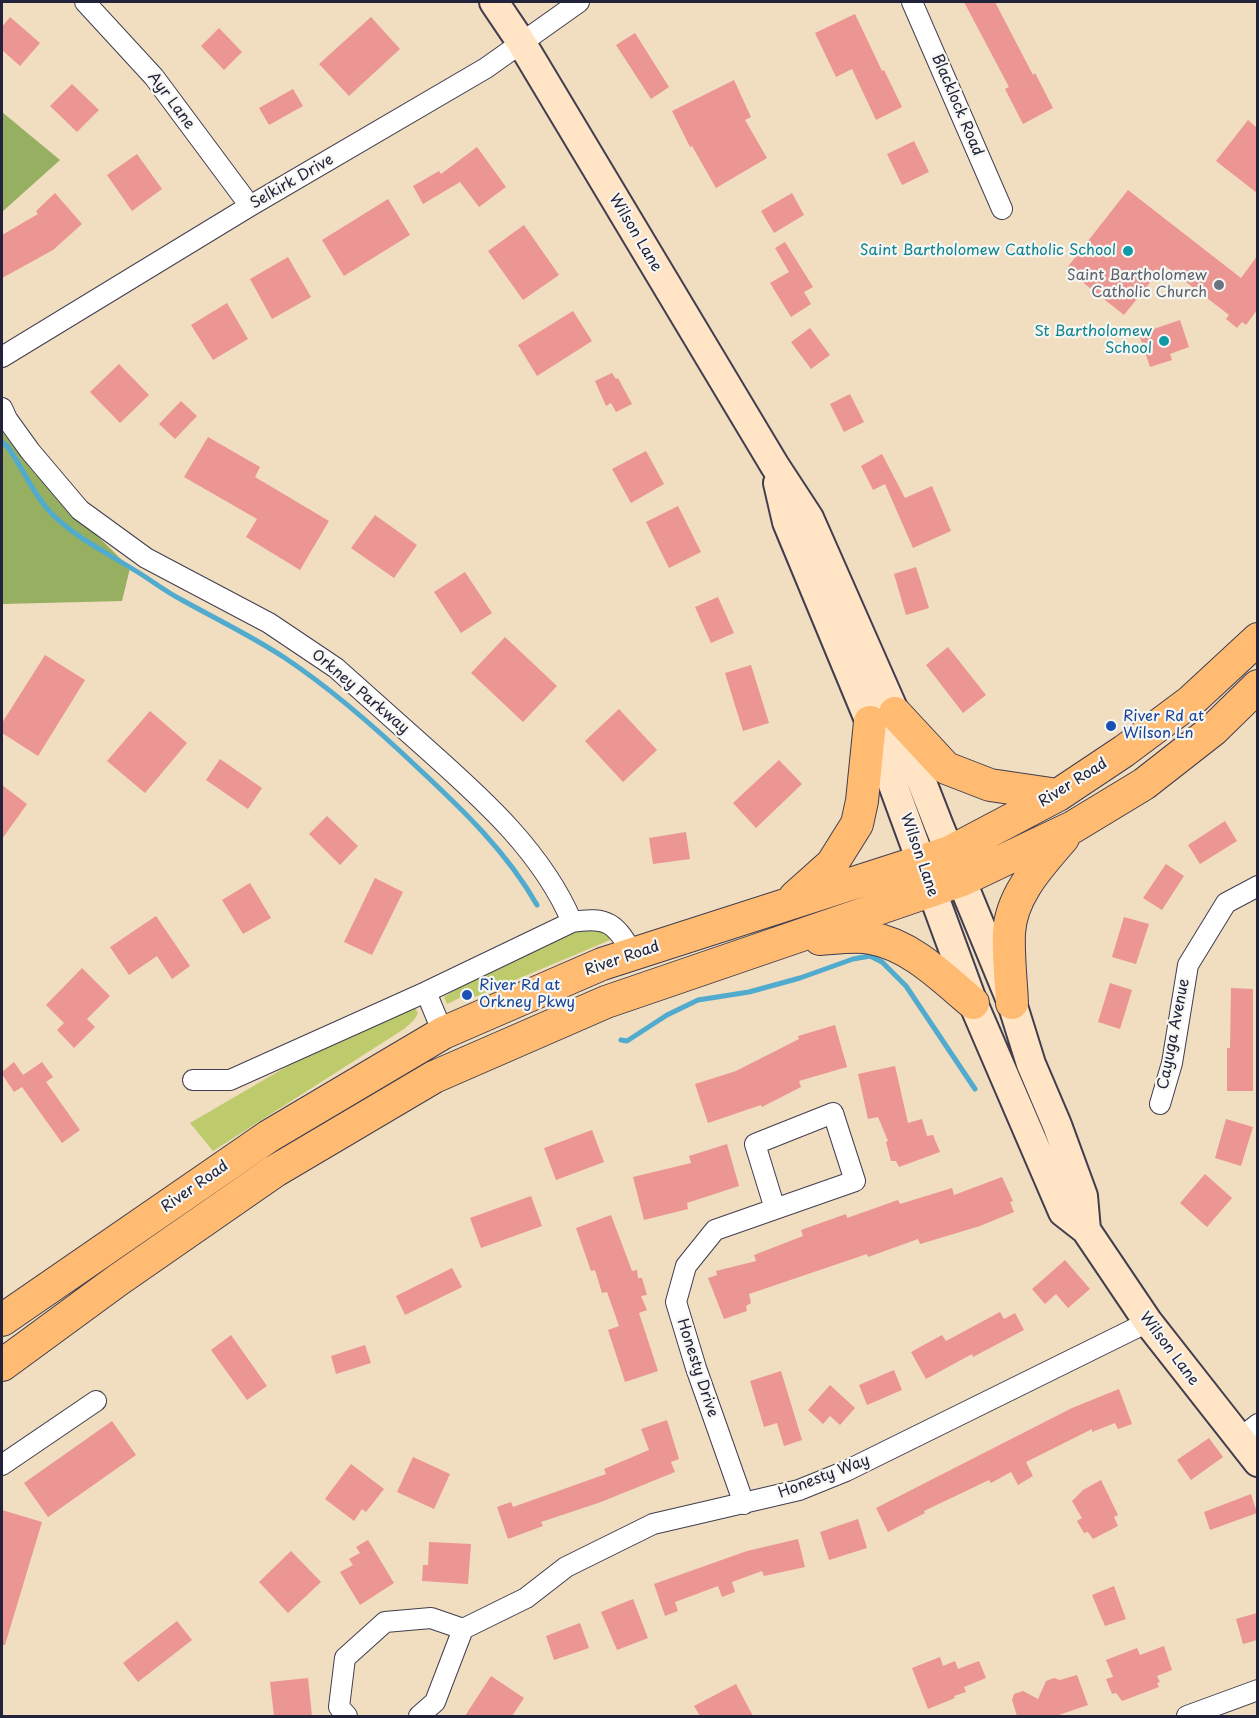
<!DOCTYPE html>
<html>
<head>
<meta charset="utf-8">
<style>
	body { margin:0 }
	#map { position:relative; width:1259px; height:1718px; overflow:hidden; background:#f1ddbf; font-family:"Playpen Sans",sans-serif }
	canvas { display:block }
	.frame { position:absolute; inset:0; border:3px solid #22223b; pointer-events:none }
</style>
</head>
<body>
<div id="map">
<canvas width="1259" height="1718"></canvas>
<div class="frame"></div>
</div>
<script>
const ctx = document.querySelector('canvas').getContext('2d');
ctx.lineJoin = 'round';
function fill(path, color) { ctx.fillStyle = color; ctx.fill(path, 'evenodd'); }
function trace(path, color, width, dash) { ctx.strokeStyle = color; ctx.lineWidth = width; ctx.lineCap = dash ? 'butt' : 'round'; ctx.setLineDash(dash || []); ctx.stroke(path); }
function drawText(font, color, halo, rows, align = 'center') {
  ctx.font = font + ' "Playpen Sans",sans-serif'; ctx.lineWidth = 4.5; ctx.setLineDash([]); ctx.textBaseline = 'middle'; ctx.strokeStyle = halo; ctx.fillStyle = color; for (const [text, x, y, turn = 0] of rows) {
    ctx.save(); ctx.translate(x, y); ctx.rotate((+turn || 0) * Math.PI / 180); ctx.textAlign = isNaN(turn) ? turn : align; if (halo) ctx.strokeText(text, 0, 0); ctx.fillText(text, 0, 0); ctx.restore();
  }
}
fill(new Path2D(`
	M 592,929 L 601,930 L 611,937 L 610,940 L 475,997 L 472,992 L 447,1004 L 444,997 L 461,986 L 576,932 Z
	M 415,1007 L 418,1013 L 414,1020 L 404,1029 L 213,1151 L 190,1123 L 286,1067 L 336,1041 Z`), '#bdcb6d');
fill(new Path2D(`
	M 2,112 L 60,160 L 2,212 Z
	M 2,431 L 35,474 L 130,568 L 122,601 L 2,604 Z`), '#96af60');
trace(new Path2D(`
	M 2,442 L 8,447 C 23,469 34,496 53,515 C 78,539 107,553 136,571 C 151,580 166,592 182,600 C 216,619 252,636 285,658 C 333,690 376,728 418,768 C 462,809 507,852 537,905
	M 621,1040 L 627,1041 L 667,1015 L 698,1000 L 749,992 L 800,978 L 853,959 L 870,956 L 882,962 L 906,986 L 975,1089`), '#51abce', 5);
fill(new Path2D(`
	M 964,2 L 995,2 L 1033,75 L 1035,73 L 1053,108 L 1023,124 L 1005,89 L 1009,87 Z
	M 855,14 L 882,71 L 884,70 L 902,107 L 876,120 L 852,69 L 836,77 L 815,33 Z
	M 10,17 L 40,43 L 20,66 L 2,50 L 2,27 Z
	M 371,17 L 400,49 L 349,96 L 319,64 Z
	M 219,28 L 242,52 L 224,70 L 201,46 Z
	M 635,33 L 669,87 L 651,99 L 616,45 Z
	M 734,80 L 751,117 L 745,120 L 767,158 L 716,188 L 692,146 L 690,147 L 672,111 Z
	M 72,84 L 99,110 L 77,132 L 50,106 Z
	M 293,89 L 303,106 L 269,125 L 259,108 Z
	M 1248,120 L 1257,128 L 1257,193 L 1216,161 Z
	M 914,141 L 929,172 L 902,185 L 887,154 Z
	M 477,147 L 506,187 L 479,207 L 460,182 L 423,204 L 413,186 L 439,171 L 441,174 Z
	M 137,154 L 162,189 L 132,211 L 107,175 Z
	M 1128,190 L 1241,278 L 1257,256 L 1257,310 L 1246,325 L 1242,322 L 1237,328 L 1226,319 L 1229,315 L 1164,265 L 1124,315 L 1066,269 Z
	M 55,193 L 82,224 L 53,250 L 2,278 L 2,235 L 38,214 L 36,211 Z
	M 792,193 L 804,215 L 774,233 L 761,211 Z
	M 388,199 L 410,235 L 344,276 L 322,240 Z
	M 524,225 L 559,275 L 523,300 L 488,251 Z
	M 785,242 L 813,287 L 804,292 L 811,304 L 791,317 L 770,283 L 789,272 L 775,248 Z
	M 288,257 L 311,297 L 272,319 L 250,279 Z
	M 227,303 L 248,339 L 213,360 L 191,325 Z
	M 573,311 L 592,341 L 537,376 L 518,345 Z
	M 1180,320 L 1189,347 L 1170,354 L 1172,360 L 1150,367 L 1139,334 Z
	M 810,328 L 830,355 L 811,369 L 791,342 Z
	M 119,364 L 149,395 L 120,423 L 90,392 Z
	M 612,373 L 616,379 L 618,378 L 632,404 L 616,412 L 611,403 L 606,406 L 595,381 Z
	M 850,394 L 864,422 L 844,432 L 830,404 Z
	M 181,401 L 197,416 L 175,439 L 159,424 Z
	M 208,437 L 260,467 L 255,477 L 329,521 L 300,570 L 246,537 L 257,519 L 184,477 Z
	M 646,451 L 664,484 L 631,503 L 612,469 Z
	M 882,454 L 905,498 L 932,486 L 951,531 L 913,548 L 885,484 L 873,490 L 861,466 Z
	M 678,506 L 701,552 L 669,568 L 646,522 Z
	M 375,515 L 417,545 L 394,578 L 351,548 Z
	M 916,567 L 929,608 L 906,615 L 894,574 Z
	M 465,572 L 492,613 L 461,633 L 434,592 Z
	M 718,597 L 734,633 L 711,643 L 695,607 Z
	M 505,637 L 557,686 L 523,722 L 471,673 Z
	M 948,647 L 986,695 L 963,713 L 926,665 Z
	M 45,655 L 85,680 L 38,756 L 2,733 L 2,723 Z
	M 751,665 L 769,723 L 743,731 L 725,673 Z
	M 619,709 L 657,750 L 623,782 L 585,741 Z
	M 150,711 L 187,743 L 145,793 L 107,761 Z
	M 220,759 L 262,788 L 248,809 L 206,780 Z
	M 779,760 L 802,784 L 756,828 L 733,803 Z
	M 2,785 L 27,804 L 2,839 Z
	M 327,816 L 358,846 L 340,865 L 309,834 Z
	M 1225,821 L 1237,841 L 1200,864 L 1188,845 Z
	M 686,832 L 690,859 L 653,864 L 649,838 Z
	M 1166,864 L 1184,876 L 1162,910 L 1143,898 Z
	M 375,878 L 403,892 L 372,955 L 344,942 Z
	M 250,883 L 271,918 L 243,934 L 222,900 Z
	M 156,916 L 190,966 L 172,979 L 157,956 L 129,975 L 110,947 Z
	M 1124,917 L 1149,924 L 1136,964 L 1112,957 Z
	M 82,968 L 110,996 L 87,1019 L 95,1027 L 74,1048 L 57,1030 L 64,1023 L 46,1005 Z
	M 1110,983 L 1132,990 L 1120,1029 L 1098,1022 Z
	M 1231,988 L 1253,989 L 1253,1091 L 1227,1091 L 1227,1048 L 1230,1048 Z
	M 835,1025 L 847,1067 L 799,1081 L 801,1087 L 762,1107 L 761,1105 L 708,1123 L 695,1084 L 736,1071 L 799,1039 L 798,1036 Z
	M 14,1062 L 23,1075 L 42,1062 L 53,1077 L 46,1082 L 80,1130 L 62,1143 L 22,1087 L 14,1092 L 2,1074 L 2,1072 Z
	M 895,1066 L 908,1123 L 922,1119 L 927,1136 L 933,1135 L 940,1152 L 899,1167 L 896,1161 L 891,1161 L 886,1142 L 888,1141 L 878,1117 L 868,1119 L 858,1074 Z
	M 1226,1119 L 1253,1127 L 1241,1166 L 1215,1158 Z
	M 592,1130 L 604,1162 L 556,1180 L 544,1148 Z
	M 727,1144 L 739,1186 L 687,1203 L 688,1209 L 644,1220 L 633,1177 L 691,1163 L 689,1156 Z
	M 1205,1174 L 1232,1198 L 1207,1227 L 1180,1203 Z
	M 1002,1177 L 1013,1201 L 1010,1202 L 1014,1212 L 980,1226 L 920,1244 L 918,1239 L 868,1257 L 867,1254 L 749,1294 L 751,1303 L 746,1306 L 747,1311 L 724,1319 L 708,1278 L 717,1275 L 716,1271 L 756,1261 L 754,1255 L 803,1236 L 801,1230 L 846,1214 L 847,1218 L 898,1200 L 900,1204 L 952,1188 L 954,1195 Z
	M 531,1196 L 542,1226 L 481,1248 L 470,1218 Z
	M 611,1215 L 632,1271 L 637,1270 L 638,1278 L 642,1278 L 647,1295 L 641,1296 L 647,1310 L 639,1313 L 658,1371 L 625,1382 L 608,1330 L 619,1326 L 607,1292 L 602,1293 L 595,1270 L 591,1271 L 576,1228 Z
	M 1065,1260 L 1090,1289 L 1068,1308 L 1056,1294 L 1045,1304 L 1032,1289 Z
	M 452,1268 L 462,1287 L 405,1315 L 396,1296 Z
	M 1000,1312 L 1004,1319 L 1015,1313 L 1024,1330 L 973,1357 L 972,1354 L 926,1379 L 911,1352 L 942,1335 L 946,1341 Z
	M 231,1335 L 267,1386 L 247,1400 L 211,1350 Z
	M 365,1345 L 371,1363 L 336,1374 L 331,1356 Z
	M 894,1370 L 902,1390 L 867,1405 L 859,1385 Z
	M 781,1371 L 802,1440 L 784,1446 L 777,1423 L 764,1427 L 750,1381 Z
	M 830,1385 L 855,1408 L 840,1425 L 830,1416 L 823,1424 L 808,1410 Z
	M 1119,1389 L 1132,1424 L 1118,1429 L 1115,1423 L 1092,1432 L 1092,1429 L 1026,1462 L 1033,1476 L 1018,1485 L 1011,1472 L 991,1483 L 989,1480 L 924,1511 L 925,1513 L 888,1532 L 876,1508 L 1072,1408 Z
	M 667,1420 L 679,1459 L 671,1462 L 675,1472 L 601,1502 L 541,1522 L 543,1526 L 508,1539 L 497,1507 L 511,1502 L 513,1507 L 606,1474 L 604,1469 L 649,1450 L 641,1429 Z
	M 112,1421 L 136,1455 L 48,1517 L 24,1483 Z
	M 1209,1438 L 1223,1457 L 1191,1480 L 1177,1460 Z
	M 413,1457 L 450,1474 L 434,1509 L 397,1492 Z
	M 351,1464 L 384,1489 L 366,1512 L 362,1509 L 354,1521 L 325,1499 Z
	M 1101,1480 L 1118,1515 L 1114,1517 L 1118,1526 L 1093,1539 L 1088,1532 L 1084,1533 L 1077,1521 L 1082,1518 L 1072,1501 L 1083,1490 Z
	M 1251,1494 L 1257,1513 L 1210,1530 L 1204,1512 Z
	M 2,1510 L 42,1522 L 5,1645 L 2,1645 Z
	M 858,1519 L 867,1548 L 829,1560 L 820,1532 Z
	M 798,1539 L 805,1567 L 764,1576 L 762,1571 L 732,1582 L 735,1592 L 722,1597 L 718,1586 L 675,1602 L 678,1611 L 665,1616 L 654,1584 L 747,1551 Z
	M 368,1540 L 394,1583 L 360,1605 L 340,1572 L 353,1565 L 349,1559 L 360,1553 L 356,1547 Z
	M 429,1542 L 471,1544 L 468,1584 L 422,1581 L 423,1565 L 428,1565 Z
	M 291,1551 L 321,1582 L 288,1613 L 259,1582 Z
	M 1114,1586 L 1126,1619 L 1105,1626 L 1092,1595 Z
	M 633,1599 L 648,1638 L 617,1650 L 601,1612 Z
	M 1257,1613 L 1257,1640 L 1243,1644 L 1236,1619 Z
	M 177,1621 L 192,1640 L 138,1682 L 123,1663 Z
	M 580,1623 L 589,1648 L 554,1660 L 546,1636 Z
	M 1164,1646 L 1172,1670 L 1157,1676 L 1160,1682 L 1157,1683 L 1159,1687 L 1122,1701 L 1116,1693 L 1112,1694 L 1106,1679 L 1113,1677 L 1106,1660 L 1137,1648 L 1140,1655 Z
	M 940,1657 L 943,1666 L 955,1661 L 958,1669 L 979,1661 L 986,1678 L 964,1687 L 966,1692 L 954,1696 L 955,1698 L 928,1709 L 912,1668 Z
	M 1077,1675 L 1088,1705 L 1056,1716 L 1017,1716 L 1012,1700 L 1014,1694 L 1023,1691 L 1038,1699 L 1046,1681 L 1054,1678 L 1060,1680 Z
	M 491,1676 L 524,1698 L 512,1716 L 465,1716 Z
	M 308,1678 L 312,1716 L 274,1716 L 270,1682 Z
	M 736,1684 L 753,1716 L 700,1716 L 694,1706 Z`), '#eb9692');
const street = new Path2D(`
	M 85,2 L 154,77 L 250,206
	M 912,2 L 1002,209
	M 2,357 L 250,206 L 486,68 L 579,2
	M 2,408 L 7,419 L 30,451 L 80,510 L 146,558 L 269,623 L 336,668 C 367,696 398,723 429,751 C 484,800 543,853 572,922
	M 426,992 L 443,1033
	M 193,1080 L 230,1080 L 426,992 L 572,922 C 608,916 616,924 633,954
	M 1160,1104 L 1172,1063 L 1188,965 L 1226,903 L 1258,886
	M 1239,1439 L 1258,1424
	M 2,1465 L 96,1401
	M 744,1504 L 696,1368 L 676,1302 L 686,1266 L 715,1230 L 855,1181 L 833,1113 L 755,1144 L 775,1209
	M 347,1716 L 339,1707 L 345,1658 L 385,1622 L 431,1618 L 463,1629
	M 419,1716 L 435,1702 L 463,1629 L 526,1598 L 566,1567 L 653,1524 L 799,1490 L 846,1471 L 1148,1322
	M 1187,1716 L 1258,1690`);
const secondary = new Path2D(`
	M 494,2 L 521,42 L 775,466 L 809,518 L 895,713 L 939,826 L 1012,1003 L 1031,1064 L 1057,1125 L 1083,1196 L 1086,1230
	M 778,483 L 787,522 L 870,722 L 973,1003 L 1063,1212 L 1086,1230 L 1148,1322 L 1258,1462`);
const primary = new Path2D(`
	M 895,713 L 946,768 L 990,785 L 1058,795
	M 795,897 L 832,864 L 857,824 L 862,801 L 870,722
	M 820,939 C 836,938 855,935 871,938 C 911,945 943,978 973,1003
	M 1012,1003 C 1011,980 1008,956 1009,933 C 1011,895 1040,865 1063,838
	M 2,1320 L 269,1136 L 443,1033 L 602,964 L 950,852 L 1058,795 L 1124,751 L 1191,701 L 1258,639
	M 2,1365 L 118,1280 L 275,1171 L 434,1077 L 606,1002 L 962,880 L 1073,827 L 1144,784 L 1213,730 L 1258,686`);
trace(street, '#413e4f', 22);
trace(secondary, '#413e4f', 32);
trace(primary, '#413e4f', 34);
trace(street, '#fff', 20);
trace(secondary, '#ffe4c6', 28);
trace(primary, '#ffbb71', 32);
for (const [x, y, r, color] of [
	[1128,251,6,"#0f9aa8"],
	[1219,285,6,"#6b7280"],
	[1164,341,6,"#0f9aa8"],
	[1111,726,6,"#1a4fb4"],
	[467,995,6,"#1a4fb4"]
]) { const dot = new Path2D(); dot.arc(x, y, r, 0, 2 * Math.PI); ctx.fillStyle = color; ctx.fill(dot); trace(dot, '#f6f6f2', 2); }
drawText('15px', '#22223b', '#f6f6f2', [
	["Ayr Lane",171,101,53],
	["Blacklock Road",957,105,67],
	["Selkirk Drive",292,182,-30],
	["Wilson Lane",635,233,59],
	["Orkney Parkway",360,692,40],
	["River Road",1073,783,-32],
	["Wilson Lane",919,855,71],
	["River Road",622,959,-19],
	["Cayuga Avenue",1174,1034,-79],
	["River Road",195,1187,-35],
	["Wilson Lane",1169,1349,53],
	["Honesty Drive",697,1368,72],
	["Honesty Way",824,1477,-21]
]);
drawText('15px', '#0d838f', '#f6f6f2', [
	["Saint Bartholomew Catholic School",1116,251],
	["St Bartholomew",1152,332],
	["School",1152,349]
], 'right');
drawText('15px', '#5b616d', '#f6f6f2', [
	["Saint Bartholomew",1207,276],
	["Catholic Church",1207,293]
], 'right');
drawText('15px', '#164399', '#f6f6f2', [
	["River Rd at",1123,717],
	["Wilson Ln",1123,734],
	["River Rd at",479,986],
	["Orkney Pkwy",479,1003]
], 'left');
</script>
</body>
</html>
